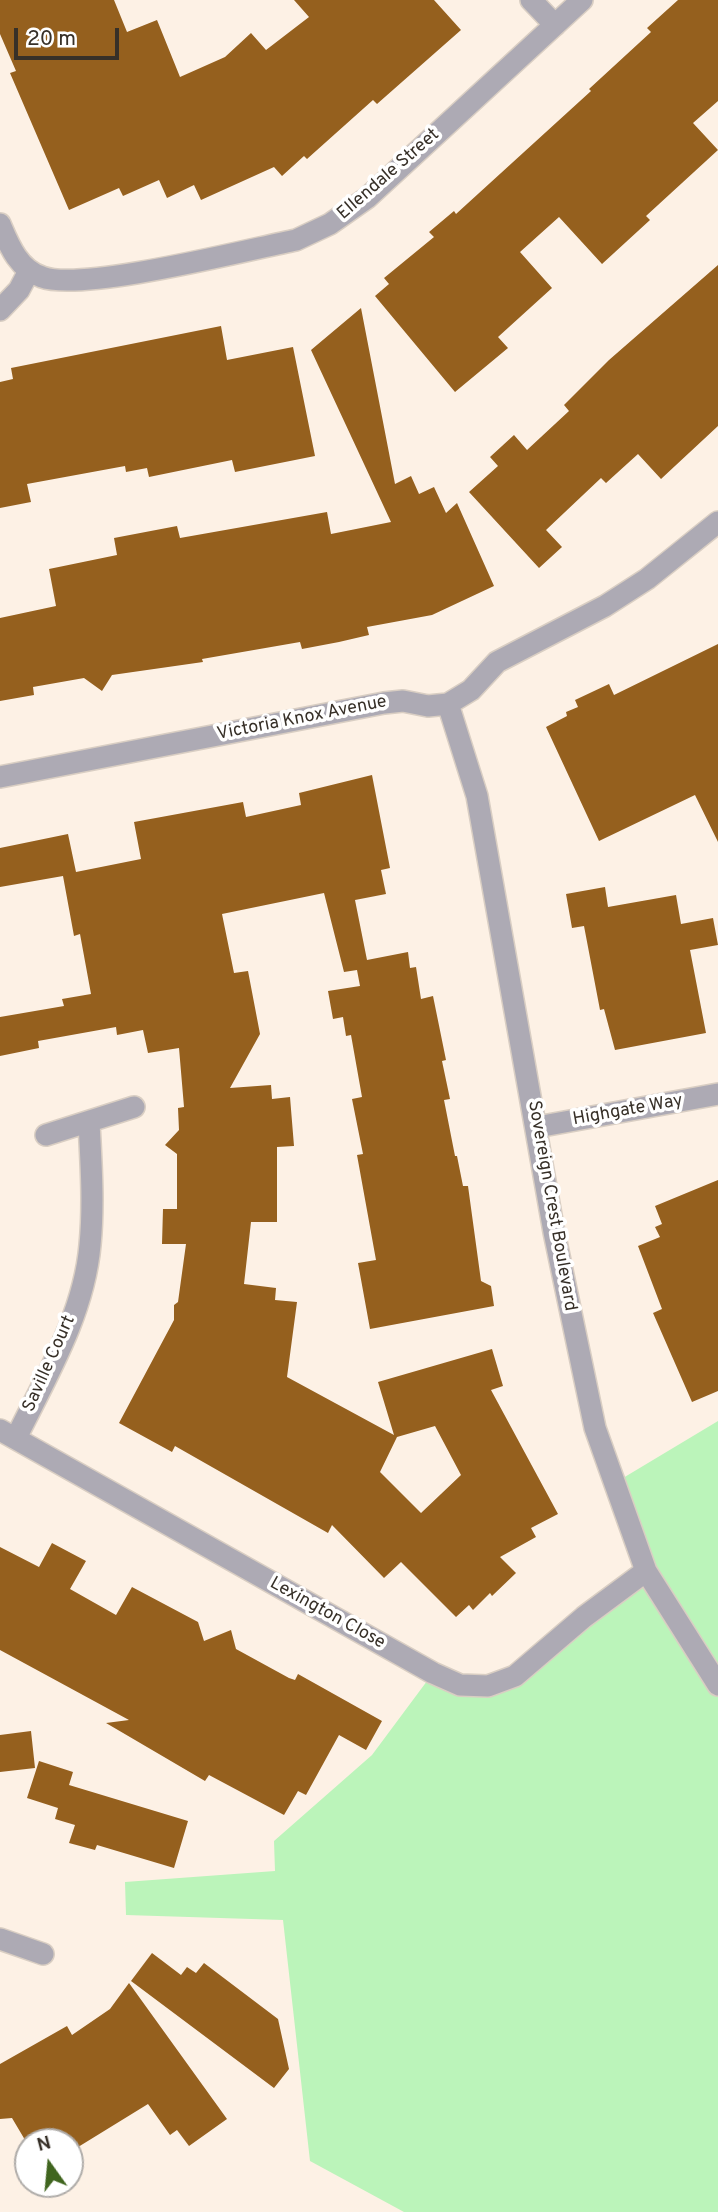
<!DOCTYPE html>
<html>
<head>
<meta charset="utf-8">
<style>
	body { margin:0 }
	#map { position:relative; width:718px; height:2212px; overflow:hidden; background:#fdf1e5; font-family:Overpass,sans-serif }
	canvas { display:block }
	.north { position:absolute; left:14px; top:2128px; width:70px; height:70px; box-sizing:border-box; background:#fff; border:2px solid #afaca9; border-radius:50%; rotate:345deg; font-size:19px; font-weight:700; line-height:28px; text-align:center; color:#373028 }
	.north::after { content:''; display:block; margin:auto; width:24px; height:32px; background:#40651f; clip-path:polygon(50% 0,100% 100%,50% 72%,0 100%) }
	.scale { position:absolute; left:14px; top:28px; width:105px; height:32px; box-sizing:border-box; border:4px solid #373028; border-top:0; padding-left:9px; font-size:21px; line-height:24px; white-space:nowrap; color:#373028; -webkit-text-stroke:5px #fff; paint-order:stroke }
</style>
</head>
<body>
<div id="map">
<canvas width="718" height="2212"></canvas>
<div class="north">N</div>
<div class="scale">20 m</div>
</div>
<script>
const ctx = document.querySelector('canvas').getContext('2d');
ctx.lineJoin = 'round';
function fill(path, color) { ctx.fillStyle = color; ctx.fill(path, 'evenodd'); }
function trace(path, color, width, dash) { ctx.strokeStyle = color; ctx.lineWidth = width; ctx.lineCap = dash ? 'butt' : 'round'; ctx.setLineDash(dash || []); ctx.stroke(path); }
function drawText(font, color, halo, rows, align = 'center') {
  ctx.font = font + ' Overpass,sans-serif'; ctx.lineWidth = 7; ctx.setLineDash([]); ctx.textBaseline = 'middle'; ctx.strokeStyle = halo; ctx.fillStyle = color; for (const [text, x, y, turn = 0] of rows) {
    ctx.save(); ctx.translate(x, y); ctx.rotate((+turn || 0) * Math.PI / 180); ctx.textAlign = isNaN(turn) ? turn : align; if (halo) ctx.strokeText(text, 0, 0); ctx.fillText(text, 0, 0); ctx.restore();
  }
}
fill(new Path2D(`
	M 718,1421 L 718,2212 L 404,2212 L 310,2161 L 283,1920 L 126,1915 L 125,1882 L 275,1871 L 274,1841 L 372,1755 L 433,1673 L 488,1686 L 646,1571 L 613,1484 Z`), '#bbf4ba');
fill(new Path2D(`
	M 0,0 L 114,0 L 127,32 L 157,20 L 180,77 L 225,57 L 251,33 L 266,50 L 309,17 L 294,0 L 434,0 L 461,30 L 377,104 L 373,100 L 307,159 L 304,156 L 282,176 L 274,167 L 201,200 L 194,185 L 167,198 L 159,180 L 123,196 L 119,188 L 69,210 L 10,73 L 16,71 L 0,34 Z
	M 678,0 L 718,0 L 718,101 L 693,123 L 718,150 L 646,216 L 650,220 L 602,264 L 559,217 L 520,252 L 552,288 L 498,337 L 508,348 L 455,392 L 375,296 L 389,284 L 384,278 L 434,237 L 429,232 L 454,211 L 456,214 L 591,91 L 589,89 L 651,32 L 647,28 Z
	M 718,265 L 718,426 L 661,479 L 638,454 L 606,483 L 601,478 L 546,530 L 562,547 L 539,568 L 469,492 L 498,466 L 490,457 L 514,435 L 527,450 L 569,411 L 564,405 L 609,360 Z
	M 361,308 L 395,484 L 411,476 L 419,494 L 434,487 L 446,513 L 457,503 L 494,586 L 432,615 L 367,627 L 369,635 L 339,642 L 302,649 L 300,642 L 202,659 L 203,662 L 112,675 L 102,691 L 84,678 L 33,687 L 34,695 L 0,701 L 0,618 L 56,606 L 49,569 L 117,555 L 114,538 L 177,526 L 180,538 L 327,512 L 331,534 L 391,522 L 311,350 Z
	M 221,326 L 227,360 L 293,347 L 315,456 L 235,472 L 232,460 L 149,477 L 147,468 L 126,472 L 125,466 L 27,484 L 31,502 L 0,508 L 0,382 L 13,379 L 11,368 Z
	M 718,644 L 718,842 L 695,795 L 599,841 L 546,727 L 567,716 L 566,712 L 578,707 L 575,700 L 609,684 L 614,695 Z
	M 372,775 L 390,868 L 381,870 L 386,894 L 355,900 L 367,960 L 408,952 L 410,968 L 416,967 L 421,999 L 433,996 L 446,1060 L 442,1061 L 450,1099 L 444,1100 L 455,1156 L 457,1156 L 463,1186 L 468,1186 L 481,1281 L 491,1286 L 494,1306 L 370,1329 L 358,1263 L 376,1260 L 357,1155 L 363,1154 L 352,1099 L 362,1097 L 351,1035 L 346,1036 L 343,1017 L 333,1019 L 328,991 L 360,986 L 357,970 L 344,972 L 324,893 L 222,914 L 234,973 L 248,971 L 260,1034 L 230,1088 L 271,1085 L 272,1099 L 290,1097 L 294,1146 L 277,1147 L 277,1222 L 251,1222 L 244,1284 L 276,1288 L 275,1300 L 297,1302 L 287,1377 L 394,1435 L 378,1382 L 492,1349 L 503,1386 L 491,1390 L 558,1514 L 531,1528 L 536,1537 L 500,1557 L 516,1573 L 492,1596 L 490,1593 L 473,1610 L 469,1605 L 456,1617 L 401,1562 L 384,1578 L 332,1525 L 328,1533 L 175,1446 L 172,1452 L 119,1423 L 174,1320 L 174,1305 L 178,1302 L 186,1244 L 162,1244 L 163,1209 L 177,1209 L 177,1154 L 165,1145 L 179,1130 L 178,1108 L 184,1107 L 179,1048 L 148,1053 L 143,1030 L 117,1035 L 116,1027 L 38,1041 L 39,1048 L 0,1056 L 0,1017 L 64,1006 L 62,999 L 91,994 L 80,934 L 74,936 L 63,876 L 0,887 L 0,848 L 68,834 L 76,872 L 141,859 L 134,822 L 243,802 L 246,817 L 301,805 L 299,793 ZM 435,1426 L 461,1475 L 421,1513 L 380,1472 L 397,1437 Z
	M 605,887 L 608,907 L 676,895 L 681,924 L 713,918 L 718,945 L 690,950 L 706,1033 L 615,1050 L 604,1009 L 600,1010 L 584,926 L 572,928 L 566,894 Z
	M 718,1180 L 718,1391 L 692,1402 L 653,1313 L 662,1309 L 638,1246 L 660,1237 L 655,1227 L 662,1224 L 655,1206 Z
	M 52,1543 L 86,1561 L 70,1589 L 116,1615 L 132,1587 L 198,1622 L 204,1641 L 231,1630 L 236,1649 L 289,1678 L 295,1680 L 298,1674 L 382,1721 L 366,1750 L 339,1735 L 306,1795 L 298,1791 L 284,1815 L 209,1775 L 205,1781 L 106,1723 L 129,1720 L 0,1650 L 0,1547 L 39,1567 Z
	M 31,1731 L 35,1768 L 0,1772 L 0,1735 Z
	M 39,1761 L 73,1772 L 69,1785 L 188,1821 L 174,1868 L 97,1845 L 95,1850 L 69,1843 L 75,1825 L 55,1819 L 58,1808 L 27,1798 Z
	M 152,1953 L 181,1975 L 187,1967 L 196,1973 L 204,1963 L 278,2019 L 289,2069 L 274,2088 L 131,1981 Z
	M 129,1983 L 227,2119 L 189,2146 L 177,2130 L 170,2135 L 148,2104 L 70,2152 L 70,2142 L 28,2142 L 28,2145 L 12,2118 L 0,2119 L 0,2064 L 67,2026 L 72,2035 L 110,2009 Z`), '#95601e');
const street = new Path2D(`
	M 531,0 L 555,25
	M 0,224 C 9,245 18,269 42,277 C 82,292 246,250 296,240 L 330,224 L 367,198 L 582,0
	M 0,310 L 19,290 L 29,271
	M 448,704 L 477,796 L 554,1232 L 595,1428 L 646,1571 L 718,1685
	M 0,777 L 384,703 L 403,701 L 428,706 L 448,704 L 471,690 L 497,662 L 605,606 L 647,579 L 718,522
	M 537,1127 L 718,1094
	M 46,1135 L 134,1107
	M 0,1430 L 433,1673 L 460,1685 L 488,1686 L 515,1676 L 584,1617 L 646,1571
	M 16,1438 C 46,1377 84,1314 90,1245 C 94,1204 91,1163 89,1122
	M 0,1939 L 43,1954`);
trace(street, '#d9cec3', 24);
trace(street, '#adaab4', 21);
drawText('18px', '#373028', '#fff', [
	["Ellendale Street",389,175,-41],
	["Victoria Knox Avenue",302,719,-11],
	["Highgate Way",628,1111,-10],
	["Sovereign Crest Boulevard",551,1206,80],
	["Saville Court",50,1364,-66],
	["Lexington Close",327,1614,29]
]);
</script>
</body>
</html>
